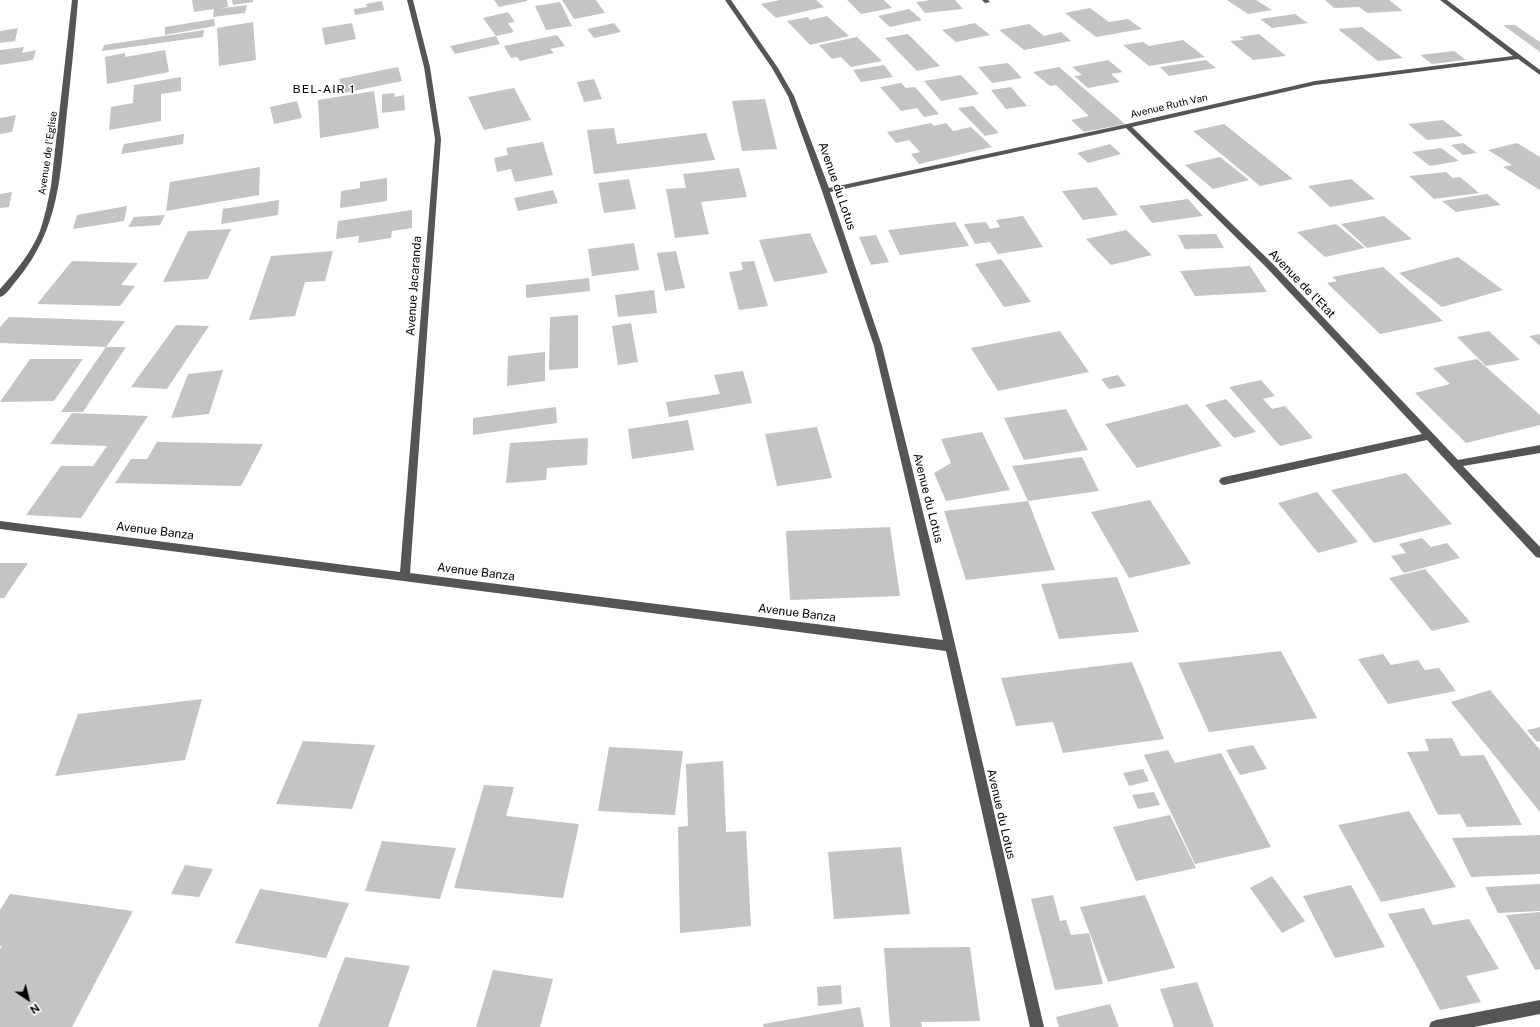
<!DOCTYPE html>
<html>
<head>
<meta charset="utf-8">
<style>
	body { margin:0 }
	#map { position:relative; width:1540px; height:1027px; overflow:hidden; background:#fff; font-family:"Public Sans",sans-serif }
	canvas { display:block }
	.north { position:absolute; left:8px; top:979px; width:40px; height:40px; -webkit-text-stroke:3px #fff; paint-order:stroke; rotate:145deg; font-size:11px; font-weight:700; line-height:16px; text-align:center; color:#000 }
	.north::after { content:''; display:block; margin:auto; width:14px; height:18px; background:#000; clip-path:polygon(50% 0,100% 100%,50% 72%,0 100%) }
</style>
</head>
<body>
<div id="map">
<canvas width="1540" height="1027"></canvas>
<div class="north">N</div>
</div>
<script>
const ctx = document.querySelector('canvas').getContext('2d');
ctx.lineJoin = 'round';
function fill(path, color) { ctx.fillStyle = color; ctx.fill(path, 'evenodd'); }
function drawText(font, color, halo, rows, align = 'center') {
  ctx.font = font + ' "Public Sans",sans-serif'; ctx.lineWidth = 3; ctx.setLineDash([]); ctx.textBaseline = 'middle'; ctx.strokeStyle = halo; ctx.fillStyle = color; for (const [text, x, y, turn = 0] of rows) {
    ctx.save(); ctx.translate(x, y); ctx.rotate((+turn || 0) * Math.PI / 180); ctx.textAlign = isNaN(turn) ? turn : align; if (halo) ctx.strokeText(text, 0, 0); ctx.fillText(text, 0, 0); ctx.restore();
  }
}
fill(new Path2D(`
	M 192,0 L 227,0 L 228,7 L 217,9 L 247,5 L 245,13 L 213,17 L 214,9 L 194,12 Z
	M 232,0 L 253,0 L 253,2 L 233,5 Z
	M 494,0 L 527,0 L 527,1 L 499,7 Z
	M 562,0 L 596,0 L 605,13 L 574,19 Z
	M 780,0 L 816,0 L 824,7 L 776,18 L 761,4 Z
	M 847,0 L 884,0 L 892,8 L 861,14 Z
	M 931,0 L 955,0 L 963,9 L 925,13 L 916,2 Z
	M 1227,0 L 1256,0 L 1272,10 L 1248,14 Z
	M 1325,0 L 1389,0 L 1403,11 L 1367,13 L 1359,7 L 1334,8 Z
	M 382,1 L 384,10 L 355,15 L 354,9 L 367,7 L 366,4 Z
	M 560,2 L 572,26 L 546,30 L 535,6 Z
	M 1090,8 L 1109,22 L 1128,19 L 1142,29 L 1096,37 L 1065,13 Z
	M 909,9 L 922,20 L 890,27 L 878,16 Z
	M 508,12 L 515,22 L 508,23 L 514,32 L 496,36 L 483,18 Z
	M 1295,14 L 1308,23 L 1272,28 L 1260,19 Z
	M 827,16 L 849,36 L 810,45 L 787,21 L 808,17 L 810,20 Z
	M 214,19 L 215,26 L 165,35 L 165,27 Z
	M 253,22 L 256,60 L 219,66 L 217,28 Z
	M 352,23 L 356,39 L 325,45 L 322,28 Z
	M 614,23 L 621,32 L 594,38 L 587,29 Z
	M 975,23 L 990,35 L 956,42 L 942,30 Z
	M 1029,24 L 1044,36 L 1061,32 L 1071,41 L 1024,50 L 999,30 Z
	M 1503,25 L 1515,25 L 1540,42 L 1540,52 Z
	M 1362,27 L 1403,58 L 1378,61 L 1338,29 Z
	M 18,28 L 15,41 L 0,43 L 0,31 Z
	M 204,30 L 203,37 L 102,51 L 104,45 Z
	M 908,34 L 940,66 L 917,71 L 885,38 Z
	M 1259,34 L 1286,56 L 1253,60 L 1230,41 L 1244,40 L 1240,37 Z
	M 557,35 L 565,46 L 550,49 L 554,53 L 520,61 L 517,57 L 511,58 L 504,46 Z
	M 496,36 L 500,44 L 455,54 L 450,46 Z
	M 857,37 L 882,61 L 851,67 L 841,57 L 832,59 L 819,45 Z
	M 1183,40 L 1205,57 L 1149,66 L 1123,45 L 1143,42 L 1149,46 Z
	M 24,47 L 22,53 L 36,50 L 33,60 L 0,65 L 0,50 Z
	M 165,50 L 169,72 L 107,84 L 105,57 L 125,53 L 125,57 Z
	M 1454,51 L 1466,60 L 1432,64 L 1420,55 Z
	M 1108,60 L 1123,72 L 1111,74 L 1120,82 L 1088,88 L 1074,76 L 1082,75 L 1072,67 Z
	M 1206,60 L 1216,68 L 1169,76 L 1160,67 Z
	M 1008,63 L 1022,78 L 992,83 L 978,67 Z
	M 884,65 L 893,77 L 861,82 L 853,70 Z
	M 398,67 L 402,81 L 344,93 L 339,79 Z
	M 1059,67 L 1125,124 L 1084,132 L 1071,120 L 1089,116 L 1056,85 L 1050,86 L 1033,72 Z
	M 961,75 L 979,94 L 941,101 L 924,81 Z
	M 181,77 L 181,91 L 161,94 L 161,121 L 109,130 L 111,107 L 133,103 L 134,85 Z
	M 594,79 L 602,99 L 584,102 L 577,82 Z
	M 901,83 L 906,88 L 915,87 L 939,114 L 924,117 L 917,108 L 901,111 L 880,87 Z
	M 1011,87 L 1027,106 L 1006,109 L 991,90 Z
	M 514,88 L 531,120 L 484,130 L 468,97 Z
	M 374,91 L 379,128 L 320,138 L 318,100 Z
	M 394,93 L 395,97 L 404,95 L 405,110 L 382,113 L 382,94 Z
	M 765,99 L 777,149 L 742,151 L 732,101 Z
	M 297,101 L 302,118 L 274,124 L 270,107 Z
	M 973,106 L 999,133 L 985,136 L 958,108 Z
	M 16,115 L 12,132 L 0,134 L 0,118 Z
	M 1443,120 L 1463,136 L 1427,140 L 1408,124 Z
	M 931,123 L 934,126 L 946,123 L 953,131 L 971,127 L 992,147 L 919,164 L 911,154 L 920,152 L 909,140 L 896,143 L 887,132 Z
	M 1224,124 L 1293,179 L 1260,186 L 1193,131 Z
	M 614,128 L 617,144 L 706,133 L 715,160 L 594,174 L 587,130 Z
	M 184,134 L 183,144 L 121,154 L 124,144 Z
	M 543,142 L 553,175 L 515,182 L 511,169 L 497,172 L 494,158 L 508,155 L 506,148 Z
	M 1463,143 L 1477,153 L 1463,155 L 1451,145 Z
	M 1517,143 L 1540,157 L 1540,190 L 1503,167 L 1512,165 L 1488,150 Z
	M 1110,144 L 1121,154 L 1088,163 L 1077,153 Z
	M 1441,148 L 1459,161 L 1430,166 L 1412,152 Z
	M 1220,157 L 1249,180 L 1213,189 L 1185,165 Z
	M 260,167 L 259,195 L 166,211 L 170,182 Z
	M 739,168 L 747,197 L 701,202 L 709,234 L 675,238 L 666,189 L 686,188 L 683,174 Z
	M 1446,172 L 1453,178 L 1460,177 L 1479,193 L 1434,199 L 1409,176 Z
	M 387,178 L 387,201 L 340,208 L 341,191 L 360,188 L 360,182 Z
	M 629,179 L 636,209 L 604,213 L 598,183 Z
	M 1351,179 L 1375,199 L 1330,207 L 1308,186 Z
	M 1097,187 L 1118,215 L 1083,220 L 1062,191 Z
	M 553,190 L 558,203 L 518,211 L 514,198 Z
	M 12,192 L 9,207 L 0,208 L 0,194 Z
	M 1487,194 L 1501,205 L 1456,212 L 1442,201 Z
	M 1188,199 L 1203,216 L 1152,223 L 1139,206 Z
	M 279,200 L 278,215 L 221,224 L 223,209 Z
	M 127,206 L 124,221 L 73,229 L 77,215 Z
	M 412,210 L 412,228 L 392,231 L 391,238 L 358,243 L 359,236 L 336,239 L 338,221 Z
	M 165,215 L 160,225 L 128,227 L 134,217 Z
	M 1023,216 L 1043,247 L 998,254 L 990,242 L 975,244 L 964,224 L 986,222 L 990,229 L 1000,227 L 996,220 Z
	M 1384,216 L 1412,239 L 1367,248 L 1341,224 Z
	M 955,222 L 969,246 L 900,255 L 888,230 Z
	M 1336,224 L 1365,248 L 1325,257 L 1297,232 Z
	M 231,229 L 208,279 L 163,282 L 188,231 Z
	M 1126,230 L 1152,255 L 1111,265 L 1086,239 Z
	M 810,233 L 828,273 L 774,282 L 759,240 Z
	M 1216,234 L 1224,248 L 1185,249 L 1178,235 Z
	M 876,235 L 889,262 L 871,265 L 859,237 Z
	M 634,243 L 639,270 L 592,276 L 588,249 Z
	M 333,251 L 325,281 L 305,282 L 295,316 L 249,320 L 271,256 Z
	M 676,251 L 685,288 L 665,291 L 657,253 Z
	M 1458,257 L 1503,290 L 1442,307 L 1399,273 Z
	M 1001,259 L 1031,302 L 1004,307 L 975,264 Z
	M 72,261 L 138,263 L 121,285 L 135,286 L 120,306 L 37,304 Z
	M 754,261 L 768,306 L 739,310 L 729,272 L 743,270 L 741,262 Z
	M 1250,266 L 1267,292 L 1195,296 L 1180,271 Z
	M 1383,267 L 1443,321 L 1380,334 L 1327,283 L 1337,281 L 1332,277 Z
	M 589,278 L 590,291 L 526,298 L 526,285 Z
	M 654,290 L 657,313 L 618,317 L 615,295 Z
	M 578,315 L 578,368 L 549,370 L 550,317 Z
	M 9,317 L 125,321 L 106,347 L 0,343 L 0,327 Z
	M 631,323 L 638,362 L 618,365 L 612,326 Z
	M 176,325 L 209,326 L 167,389 L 131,387 Z
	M 1060,331 L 1089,372 L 998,391 L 971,348 Z
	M 1489,331 L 1520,360 L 1486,366 L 1457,337 Z
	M 1540,334 L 1540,346 L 1529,336 Z
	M 106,347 L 126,347 L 83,412 L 61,412 Z
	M 545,352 L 545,381 L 507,386 L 508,356 Z
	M 30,359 L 83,359 L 54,401 L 0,402 Z
	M 1477,359 L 1540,415 L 1540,425 L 1466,443 L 1415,393 L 1450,384 L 1433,368 Z
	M 223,370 L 209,414 L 171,418 L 188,374 Z
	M 743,371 L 752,403 L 669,417 L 666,402 L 720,394 L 714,375 Z
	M 1118,375 L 1126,386 L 1109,389 L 1101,379 Z
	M 1261,380 L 1275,396 L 1263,399 L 1272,409 L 1285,406 L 1313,438 L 1280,446 L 1229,387 Z
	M 1226,399 L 1256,432 L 1234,438 L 1205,405 Z
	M 1187,404 L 1222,446 L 1137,468 L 1105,424 Z
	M 556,407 L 557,423 L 473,435 L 473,418 Z
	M 1066,409 L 1088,450 L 1024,460 L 1004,418 Z
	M 72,413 L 148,416 L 81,518 L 26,515 L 61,466 L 93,466 L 107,446 L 50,444 Z
	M 688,420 L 694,450 L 632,459 L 628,429 Z
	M 817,427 L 832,478 L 777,486 L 765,434 Z
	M 982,432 L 1010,490 L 946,501 L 934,473 L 951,463 L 941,439 Z
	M 588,438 L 587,465 L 547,468 L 546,480 L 506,483 L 510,443 Z
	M 157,442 L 263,444 L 241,486 L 115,483 L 131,459 L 147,459 Z
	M 1082,457 L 1099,491 L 1028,501 L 1012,466 Z
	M 1406,473 L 1452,524 L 1374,543 L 1331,490 Z
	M 1317,492 L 1358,542 L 1318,553 L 1278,503 Z
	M 1150,500 L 1191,564 L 1129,578 L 1091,512 Z
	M 1028,501 L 1055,570 L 966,580 L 944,511 Z
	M 890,527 L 900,596 L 790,600 L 786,531 Z
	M 1422,538 L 1431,547 L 1447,543 L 1460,558 L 1404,573 L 1391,556 L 1406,553 L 1399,544 Z
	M 0,563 L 28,563 L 4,598 L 0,598 Z
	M 1425,569 L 1470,622 L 1432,631 L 1389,578 Z
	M 1117,577 L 1139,632 L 1059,639 L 1041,584 Z
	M 1281,651 L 1317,718 L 1209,732 L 1178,663 Z
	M 1383,654 L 1391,665 L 1418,660 L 1425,670 L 1439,668 L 1456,691 L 1388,704 L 1358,659 Z
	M 1132,662 L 1164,739 L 1063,753 L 1053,722 L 1016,726 L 1001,678 Z
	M 1490,690 L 1540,750 L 1540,812 L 1451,702 Z
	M 202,699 L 185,760 L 55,776 L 78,714 Z
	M 1540,727 L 1540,741 L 1537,742 L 1527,730 Z
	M 1452,738 L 1461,756 L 1484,755 L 1522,825 L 1467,827 L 1460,814 L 1438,815 L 1407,752 L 1429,751 L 1425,739 Z
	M 303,741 L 375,745 L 352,809 L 276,804 Z
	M 1253,745 L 1267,769 L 1240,775 L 1226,750 Z
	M 609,747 L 683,751 L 675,815 L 598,811 Z
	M 1168,750 L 1175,763 L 1221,753 L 1271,847 L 1195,864 L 1144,755 Z
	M 723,761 L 726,832 L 746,831 L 751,926 L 680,933 L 678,827 L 688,826 L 686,764 Z
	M 1143,769 L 1149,781 L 1129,786 L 1123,773 Z
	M 484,785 L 514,787 L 506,816 L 579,824 L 563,898 L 454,888 Z
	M 1154,792 L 1160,805 L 1138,809 L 1132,795 Z
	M 1409,811 L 1456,887 L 1381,902 L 1338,825 Z
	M 1170,815 L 1196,868 L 1136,881 L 1113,827 Z
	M 1540,835 L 1540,874 L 1471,877 L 1452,838 Z
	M 382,841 L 456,848 L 440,899 L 365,891 Z
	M 901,847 L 910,914 L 834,919 L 828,852 Z
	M 185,865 L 213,869 L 199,897 L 171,894 Z
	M 1272,876 L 1305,921 L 1282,933 L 1250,888 Z
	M 1540,884 L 1540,911 L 1498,913 L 1485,887 Z
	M 1351,885 L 1385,947 L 1335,958 L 1303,896 Z
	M 260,889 L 349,903 L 326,958 L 235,943 Z
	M 10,894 L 133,911 L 72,1027 L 0,1027 L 0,949 L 2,947 L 0,946 L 0,910 Z
	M 1053,895 L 1060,921 L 1066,920 L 1071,935 L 1089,933 L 1103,984 L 1055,990 L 1031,899 Z
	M 1145,895 L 1175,968 L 1108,982 L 1080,907 Z
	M 1424,908 L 1433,925 L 1469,919 L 1499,969 L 1466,976 L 1481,1002 L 1440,1010 L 1388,914 Z
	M 1540,912 L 1540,969 L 1535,970 L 1506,915 Z
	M 970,947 L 980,1021 L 921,1022 L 922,1027 L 890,1027 L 884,948 Z
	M 345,957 L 410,966 L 388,1027 L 318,1027 Z
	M 493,970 L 553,979 L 540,1027 L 476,1027 Z
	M 1197,982 L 1214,1027 L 1174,1027 L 1160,989 Z
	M 841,985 L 842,1004 L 818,1006 L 817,987 Z
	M 1110,1004 L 1119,1027 L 1059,1027 L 1056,1017 Z
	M 860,1007 L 864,1027 L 764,1027 L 763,1024 Z`), '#c4c4c4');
fill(new Path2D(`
	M 72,0 L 78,0 C 75,37 71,74 67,112 C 60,175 60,228 17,280 C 12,285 7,295 0,297 L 0,289 C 16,271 31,253 40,231 C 45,216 48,201 51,186 Z
	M 407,0 L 413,0 L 430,67 L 441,139 L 410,573 L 943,640 L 874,346 L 822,191 L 788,96 L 772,68 L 725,0 L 731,0 L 778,68 L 794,96 L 829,188 L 1127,124 L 1315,81 L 1513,56 L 1440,0 L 1447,0 L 1540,70 L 1540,75 L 1518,59 L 1315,85 L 1132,127 L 1272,263 L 1458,460 L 1540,445 L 1540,453 L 1463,466 L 1540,547 L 1540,558 L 1536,557 L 1427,440 L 1224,485 L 1221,484 L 1219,481 L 1221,478 L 1224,477 L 1422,434 L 1266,267 L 1126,128 L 830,192 L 882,346 L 947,610 L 1044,1027 L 1030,1027 L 946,651 L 0,529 L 0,521 L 400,572 L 435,139 L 424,67 Z
	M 982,0 L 988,0 L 990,2 L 985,3 Z
	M 1540,1000 L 1540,1014 L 1474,1027 L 1429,1027 L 1431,1022 L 1436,1020 Z`), '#555');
drawText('10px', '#000', '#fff', [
	["Avenue Ruth Van",1169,106,-13],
	["Avenue de l'Eglise",48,153,-82]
]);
ctx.letterSpacing = '1px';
drawText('12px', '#000', '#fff', [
	["BEL-AIR 1",324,89]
]);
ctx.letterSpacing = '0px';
drawText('12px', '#000', '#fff', [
	["Avenue du Lotus",837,186,71],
	["Avenue de l'Etat",1302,284,46],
	["Avenue Jacaranda",414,286,-86],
	["Avenue du Lotus",928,498,76],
	["Avenue Banza",155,531,7],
	["Avenue Banza",476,572,7],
	["Avenue Banza",797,613,7],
	["Avenue du Lotus",1001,814,77]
]);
</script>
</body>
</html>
